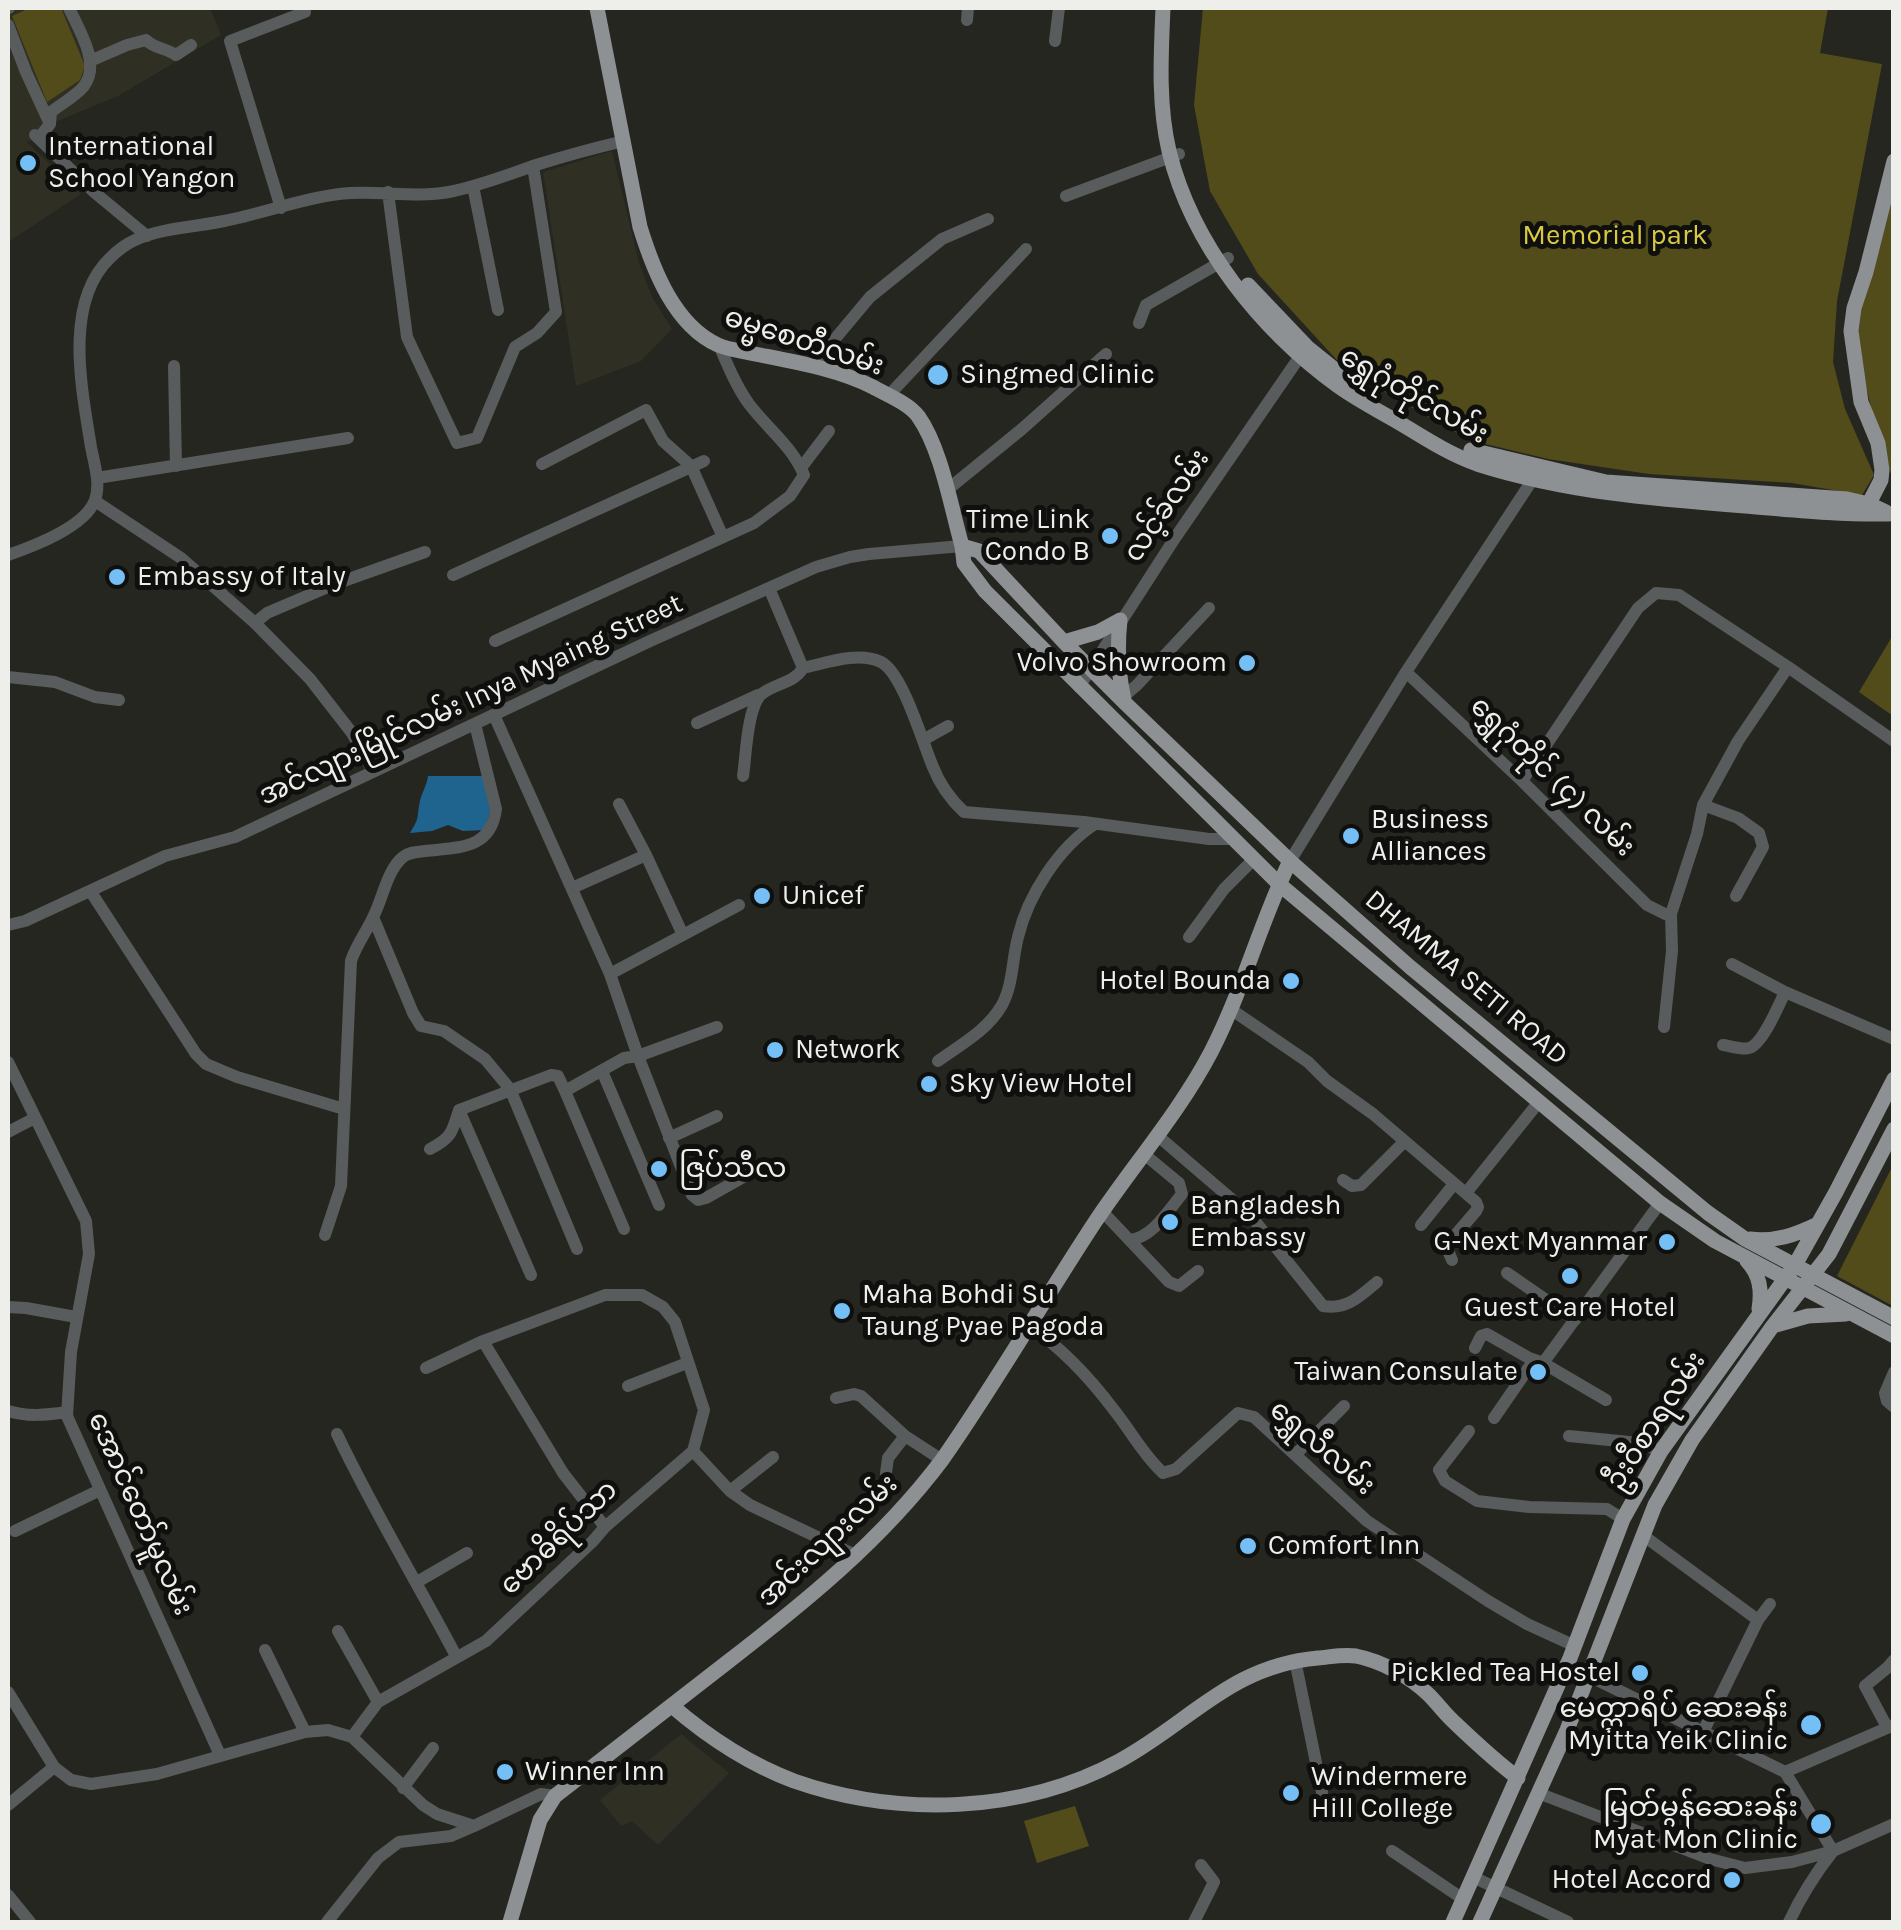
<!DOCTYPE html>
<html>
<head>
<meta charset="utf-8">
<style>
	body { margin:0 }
	#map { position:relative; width:1901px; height:1930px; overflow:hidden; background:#262621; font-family:Karla,sans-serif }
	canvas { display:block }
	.frame { position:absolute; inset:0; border:10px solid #eeeeeb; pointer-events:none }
</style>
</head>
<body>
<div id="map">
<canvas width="1901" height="1930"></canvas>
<div class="frame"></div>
</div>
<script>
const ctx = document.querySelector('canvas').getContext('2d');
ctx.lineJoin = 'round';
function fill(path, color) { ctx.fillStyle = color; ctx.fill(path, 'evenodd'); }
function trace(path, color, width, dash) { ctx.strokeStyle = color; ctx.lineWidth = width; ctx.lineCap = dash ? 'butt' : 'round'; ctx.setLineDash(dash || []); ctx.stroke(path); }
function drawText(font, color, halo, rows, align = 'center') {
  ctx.font = font + ' Karla,"Noto Sans Myanmar",sans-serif'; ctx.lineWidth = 10; ctx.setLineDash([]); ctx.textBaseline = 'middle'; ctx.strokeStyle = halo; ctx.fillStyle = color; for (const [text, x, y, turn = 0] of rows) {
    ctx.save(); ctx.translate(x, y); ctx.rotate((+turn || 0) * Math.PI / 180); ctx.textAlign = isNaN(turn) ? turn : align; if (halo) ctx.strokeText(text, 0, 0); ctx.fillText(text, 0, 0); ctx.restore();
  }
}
fill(new Path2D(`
	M 8,8 L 210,8 L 221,35 L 118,96 L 43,127 L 30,142 L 26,141 L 81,194 L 8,242 Z
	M 612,151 L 639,263 L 652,297 L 672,329 L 641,361 L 576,386 L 543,172 Z
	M 681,1734 L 729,1773 L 658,1845 L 632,1821 L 621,1826 L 600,1800 Z`), '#302f24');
fill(new Path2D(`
	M 30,8 L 61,8 L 85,66 L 80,80 L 47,102 L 12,16 Z
	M 1203,8 L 1828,8 L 1820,53 L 1882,64 L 1837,301 L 1833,362 L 1845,409 L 1874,475 L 1862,495 L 1792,483 L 1649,474 L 1548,459 L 1469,440 L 1346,370 L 1258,274 L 1210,191 L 1194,105 Z
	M 1893,192 L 1893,479 L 1877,433 L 1857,347 L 1863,291 Z
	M 1893,635 L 1893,716 L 1859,692 Z
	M 1893,1165 L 1893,1306 L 1837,1276 Z
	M 1075,1806 L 1089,1846 L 1037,1863 L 1024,1821 Z`), '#524c1b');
fill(new Path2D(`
	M 428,776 L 484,776 L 491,806 L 485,830 L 463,831 L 448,825 L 432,831 L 410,833 C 421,815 416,819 420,801 C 422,792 427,785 428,776 Z`), '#1f648f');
trace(new Path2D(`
	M 8,8 L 9,8
	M 967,20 L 968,8
	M 8,25 L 26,72 L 50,124
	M 1055,41 L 1059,8
	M 90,61 L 127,45 L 146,40 C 155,49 166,48 176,55 L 191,45
	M 35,135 L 94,192 L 147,236
	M 39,138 L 50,124 L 51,112 C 61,104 76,96 84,86 C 101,63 79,30 69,8
	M 473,186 L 498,310
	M 388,192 L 407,337 L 457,443 L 477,438 L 515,347 L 537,333 L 556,312 L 533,166
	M 1066,196 L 1179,154
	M 281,208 L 230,41 L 305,12
	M 1139,323 L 1146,305 L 1228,258
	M 174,366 L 176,466
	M 821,368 L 834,340 L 870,297 L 942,239 L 988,219
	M 889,395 L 1026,249
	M 542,464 L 646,410 L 663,441 L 691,466 L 723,537
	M 801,468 L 829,431
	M 97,478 L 348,438
	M 947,490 L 1022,429 L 1106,354
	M 95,501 L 181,558 L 255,623 L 310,679 L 352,733 L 373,771
	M 8,555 C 34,546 85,527 95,500 C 101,484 94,463 91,447 C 82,390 63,303 110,258 C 117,251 126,244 135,240 C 162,228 195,227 224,221 C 265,213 308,196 350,193 C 383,191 416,198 449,192 C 479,186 507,175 536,165 C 565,156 594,148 624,141
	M 453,575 L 704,461
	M 255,623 L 267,613 L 335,584 L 425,552
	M 495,641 L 754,523 L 790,496 L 804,475 C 792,446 767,428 749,404 C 736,386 728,366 719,345
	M 803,668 C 826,663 858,651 881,662 C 903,673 923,744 933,767 C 940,785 950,799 964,812 L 1084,822 L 1209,839 L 1232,839
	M 1406,672 L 1522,781 L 1647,905 L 1665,914 L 1671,914 L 1697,834 L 1703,805 L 1738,741 L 1788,667
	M 8,677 L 55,682 L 95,697 L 119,700
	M 1079,687 L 1175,538 L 1305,349
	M 1123,697 L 1137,685 L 1209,608
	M 494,715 L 610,974 L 638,1056 L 692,1195 L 698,1200 L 706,1198 L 761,1167
	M 697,723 L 758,695
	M 923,740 L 948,726
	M 743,776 C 746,757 747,704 763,693 C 777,683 794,683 803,668 L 769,588
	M 1522,781 L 1638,608 L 1656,593 L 1679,595 L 1788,667 L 1894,741
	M 619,804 L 646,855 L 683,935
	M 1703,805 L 1738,818 L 1759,833 L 1763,847 L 1736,896
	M 1290,861 L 1406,672 L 1533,479 L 1536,470
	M 572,888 L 646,855
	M 91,892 L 196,1054 L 206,1064 L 237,1077 L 344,1109
	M 373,917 L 413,1013 L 421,1026 L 444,1031 L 485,1059 L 510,1089 L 577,1249
	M 8,925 L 25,921 L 165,856 L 235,837 L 650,641 L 816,567 L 850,557 L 869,554 L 962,546
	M 1189,937 L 1224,889 L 1254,859
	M 1732,964 L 1785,992
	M 610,974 L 739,905
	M 1232,1010 L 1308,1062 L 1327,1081 L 1373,1114 L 1476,1202 L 1478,1207 L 1476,1211 L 1446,1246 L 1452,1260
	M 1664,1027 L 1672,951 L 1671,914
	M 1723,1045 C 1731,1046 1742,1050 1749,1048 C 1762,1045 1779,1005 1785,992 L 1894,1039
	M 938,1061 C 960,1045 988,1030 1002,1005 C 1013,985 1012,960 1018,937 C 1028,895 1059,847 1095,824
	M 8,1062 L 86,1221 L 89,1254 L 71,1352 L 67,1416 L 220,1755
	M 602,1071 L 659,1205
	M 565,1091 L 624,1229
	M 459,1110 L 531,1275
	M 8,1132 L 35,1118
	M 1158,1136 L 1250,1215 L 1323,1306 C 1347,1310 1359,1297 1377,1282
	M 669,1138 L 717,1116
	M 430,1149 C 451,1138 452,1133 459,1110 L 551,1075 L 558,1076 L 565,1091 L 624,1058 L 638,1056 L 717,1027
	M 1343,1180 L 1352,1186 L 1361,1185 L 1404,1142
	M 1466,1193 L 1538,1103
	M 1102,1211 L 1169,1282 L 1179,1286 L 1198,1271
	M 1421,1225 L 1454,1184
	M 325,1235 L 341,1186 L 351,961 C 357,943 368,930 375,913 C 383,896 388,869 403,857 C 409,852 417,852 425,851 C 458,847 491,850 496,809 L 475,724
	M 1130,1240 C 1153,1237 1168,1211 1182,1194 L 1179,1183 L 1144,1154
	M 1507,1273 L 1575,1320
	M 8,1307 L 26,1308 L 76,1317
	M 1029,1326 C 1062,1348 1090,1378 1114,1410 C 1131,1431 1143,1455 1163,1473 L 1176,1469 L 1238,1413 L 1254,1417 L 1367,1521 L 1488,1601 L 1527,1624 L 1575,1646
	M 483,1341 L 563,1473 L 605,1527
	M 1475,1348 L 1481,1336 L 1487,1334 L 1529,1358 L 1543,1363 L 1606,1400
	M 1543,1363 L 1660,1203
	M 1894,1372 L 1885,1393 L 1887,1401 L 1894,1407
	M 628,1386 L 687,1363
	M 836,1398 L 854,1394 L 861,1396 L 905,1436 L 942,1460
	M 8,1411 C 28,1417 46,1415 67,1412
	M 1494,1418 L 1534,1360
	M 1469,1431 L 1439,1470 L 1445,1481 L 1477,1501 L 1529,1507 L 1607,1509 L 1623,1519
	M 337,1434 C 373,1510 417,1582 456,1656
	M 1569,1436 L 1639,1443 L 1661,1451
	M 693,1451 L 730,1491 L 750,1505 L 857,1556
	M 1296,1454 L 1344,1406
	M 886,1473 L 888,1458 L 905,1436
	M 730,1491 L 773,1457
	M 15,1531 L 100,1490
	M 1644,1536 L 1758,1620
	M 417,1582 L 467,1553
	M 338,1631 L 378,1702
	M 265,1650 L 305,1732
	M 1295,1660 L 1322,1792
	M 1589,1676 L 1785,1772 L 1833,1851 C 1815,1874 1801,1896 1789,1922
	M 8,1692 L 54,1767 L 71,1780 L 91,1784 L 157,1774 L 305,1732 L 328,1730 L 352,1737 L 423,1805 L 437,1814 L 474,1826 L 541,1794 L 555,1796
	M 1887,1727 L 1865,1686 L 1887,1668 L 1894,1660
	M 1703,1732 L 1758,1620 L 1770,1604
	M 352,1737 L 378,1702 L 486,1641 L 593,1541 L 605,1527 L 693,1451 L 704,1410 L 675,1322 L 663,1307 L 642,1295 L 605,1295 L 483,1341 L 426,1368
	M 1785,1772 L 1894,1725
	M 403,1788 L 433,1748
	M 1538,1793 L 1710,1859 L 1745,1868 L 1792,1862 L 1833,1851 L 1894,1824
	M 8,1805 L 54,1767
	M 1392,1851 L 1463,1899
	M 1473,1877 L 1568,1922
	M 8,1895 L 30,1922
	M 327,1922 L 378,1858 L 399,1842 L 451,1836 L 474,1826
	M 1194,1922 L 1214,1882 L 1201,1865`), '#595c5d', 12);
trace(new Path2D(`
	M 597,8 L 640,227 C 653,269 674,325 718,345 C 729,350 743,351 755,354 C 795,362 837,369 873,387 C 887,395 908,403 918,416 C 941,448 951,507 962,546 L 964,563 L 985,591 L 1279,884 L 1660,1203 L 1715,1241 L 1894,1336
	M 1163,8 C 1161,55 1158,104 1169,151 C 1192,245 1261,330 1338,386 C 1359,401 1381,412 1403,425 C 1426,439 1451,455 1477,464 C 1565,492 1654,499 1745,506 C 1793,510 1841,515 1889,514
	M 1248,285 L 1307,347 L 1343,376
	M 1471,450 L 1606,482 L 1847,499 L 1869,504 L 1886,512
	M 1865,511 L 1881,480 L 1882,470 L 1878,443 L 1861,402 L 1851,331 L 1854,308 L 1866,272 L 1894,161
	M 962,546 L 979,551 L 1064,642 L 1125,703 L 1290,861 L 1410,967 L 1708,1213 L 1745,1239 L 1894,1318
	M 1120,620 C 1117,648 1118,673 1124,700
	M 1064,642 L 1098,632 L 1120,620
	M 1750,1239 C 1776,1242 1795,1235 1818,1224
	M 1747,1261 C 1760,1275 1762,1290 1759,1309
	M 1776,1325 L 1808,1316 L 1846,1314
	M 672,1706 C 708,1737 749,1764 794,1781 C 897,1817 1021,1814 1119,1761 C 1191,1722 1230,1666 1318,1658 C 1330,1657 1344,1654 1356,1656 C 1381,1661 1411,1677 1429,1695 C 1438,1704 1445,1714 1455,1723 C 1475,1742 1495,1761 1518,1778
	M 510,1922 L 540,1820 L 555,1796 C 611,1752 668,1708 725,1664 C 804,1603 881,1541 942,1460 C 996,1383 1043,1301 1095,1222 C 1133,1165 1179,1113 1211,1052 C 1243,990 1260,923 1290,861
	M 1453,1922 L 1570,1658 L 1623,1519 L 1661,1451 L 1795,1265 L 1836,1192 L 1894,1079
	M 1480,1922 L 1567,1730 L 1655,1505 L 1692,1440 L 1772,1327 L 1829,1254 L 1894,1129`), '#8d9194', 15);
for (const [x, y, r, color] of [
	[28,163,10,"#74c0f6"],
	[938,375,12,"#74c0f6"],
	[1110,536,10,"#74c0f6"],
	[117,577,10,"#74c0f6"],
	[1247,663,10,"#74c0f6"],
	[1351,836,10,"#74c0f6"],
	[762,896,10,"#74c0f6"],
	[1291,981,10,"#74c0f6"],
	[775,1050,10,"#74c0f6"],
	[929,1084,10,"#74c0f6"],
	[659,1169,10,"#74c0f6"],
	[1170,1222,10,"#74c0f6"],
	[1667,1242,10,"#74c0f6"],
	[1570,1276,10,"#74c0f6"],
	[842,1311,10,"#74c0f6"],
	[1538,1372,10,"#74c0f6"],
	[1248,1546,10,"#74c0f6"],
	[1640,1673,10,"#74c0f6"],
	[1811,1725,12,"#74c0f6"],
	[505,1772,10,"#74c0f6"],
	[1291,1793,10,"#74c0f6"],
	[1821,1824,12,"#74c0f6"],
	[1732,1880,10,"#74c0f6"]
]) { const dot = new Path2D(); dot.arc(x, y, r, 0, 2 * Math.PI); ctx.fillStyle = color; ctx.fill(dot); trace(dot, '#0f0f0d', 4); }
drawText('28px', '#eeeeeb', '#0f0f0d', [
	["International",48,147],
	["School Yangon",48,179],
	["Singmed Clinic",960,375],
	["Time Link",1090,520,"right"],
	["Condo B",1090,552,"right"],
	["Embassy of Italy",137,577],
	["Volvo Showroom",1227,663,"right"],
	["Business",1371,820],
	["Alliances",1371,852],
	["Unicef",782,896],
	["Hotel Bounda",1271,981,"right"],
	["Network",795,1050],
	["Sky View Hotel",949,1084],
	["ဇြပ်သီလ",679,1169],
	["Bangladesh",1190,1206],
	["Embassy",1190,1238],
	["G-Next Myanmar",1647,1242,"right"],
	["Maha Bohdi Su",862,1295],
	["Taung Pyae Pagoda",862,1327],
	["Guest Care Hotel",1570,1308,"center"],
	["Taiwan Consulate",1518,1372,"right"],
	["Comfort Inn",1268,1546],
	["Pickled Tea Hostel",1620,1673,"right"],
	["မေတ္တာရိပ် ဆေးခန်း",1788,1709,"right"],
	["Myitta Yeik Clinic",1788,1741,"right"],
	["Winner Inn",525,1772],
	["Windermere",1311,1777],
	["Hill College",1311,1809],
	["မြတ်မွန်ဆေးခန်း",1798,1808,"right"],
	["Myat Mon Clinic",1798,1840,"right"],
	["Hotel Accord",1712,1880,"right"]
], 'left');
drawText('28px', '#d8c944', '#0f0f0d', [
	["Memorial park",1615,236]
]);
drawText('28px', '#eeeeeb', '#0f0f0d', [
	["ဓမ္မစေတီလမ်း",804,342,18],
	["ရွှေဂုံတိုင်လမ်း",1414,396,30],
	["လင့်ခ်လမ်း",1167,506,-56],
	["အင်လျားမြိုင်လမ်း Inya Myaing Street",471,700,-25],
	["ရွှေဂုံတိုင် (၄) လမ်း",1552,777,44],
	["DHAMMA SETI ROAD",1466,978,40],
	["ဦးဝီစာရလမ်း",1656,1421,-57],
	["ရွှေလီလမ်း",1322,1448,41],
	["အောင်တော်မူလမ်း",140,1514,66],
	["ဗောဓိရိပ်သာ",559,1538,-44],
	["အင်းလျားလမ်း",828,1541,-43]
]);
</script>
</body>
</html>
